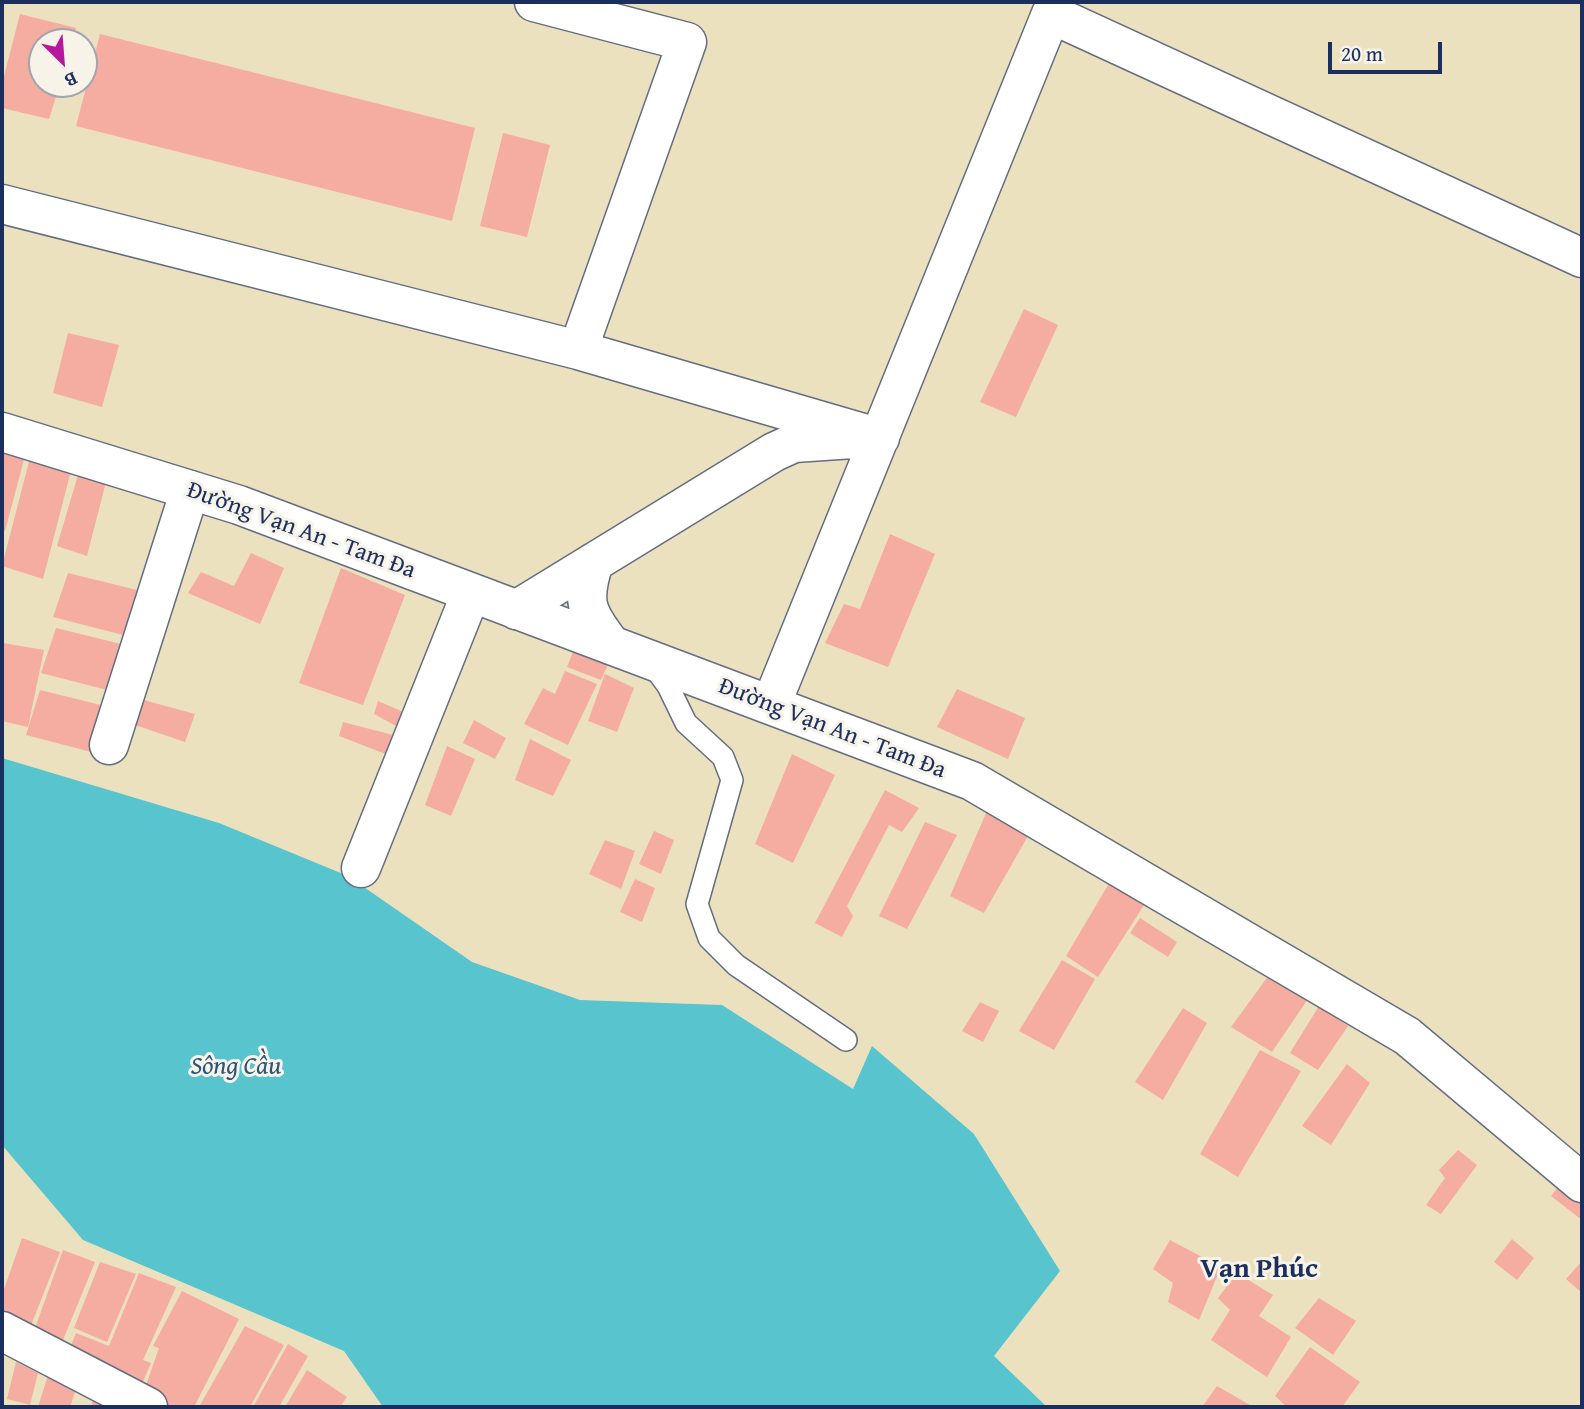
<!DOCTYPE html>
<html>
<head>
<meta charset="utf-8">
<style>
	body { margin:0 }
	#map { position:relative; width:1584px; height:1409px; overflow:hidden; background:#ece1bf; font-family:"Gentium Book Plus",serif }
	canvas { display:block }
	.frame { position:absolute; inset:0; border:4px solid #1b2f5e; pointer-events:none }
	.north { position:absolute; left:28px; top:28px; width:70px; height:70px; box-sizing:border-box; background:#f7f3e8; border:2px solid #9fa5b1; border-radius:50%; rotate:155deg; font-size:19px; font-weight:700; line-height:28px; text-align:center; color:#1b2f5e }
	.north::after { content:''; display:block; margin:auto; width:24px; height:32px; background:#b5179e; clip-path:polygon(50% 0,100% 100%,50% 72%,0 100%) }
	.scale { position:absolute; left:1328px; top:42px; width:114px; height:32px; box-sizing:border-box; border:4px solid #1b2f5e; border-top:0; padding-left:9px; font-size:21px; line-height:24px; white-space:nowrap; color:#1b2f5e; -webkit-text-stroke:5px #f7f3e8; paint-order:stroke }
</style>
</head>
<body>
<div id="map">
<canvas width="1584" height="1409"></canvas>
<div class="frame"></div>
<div class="north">B</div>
<div class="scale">20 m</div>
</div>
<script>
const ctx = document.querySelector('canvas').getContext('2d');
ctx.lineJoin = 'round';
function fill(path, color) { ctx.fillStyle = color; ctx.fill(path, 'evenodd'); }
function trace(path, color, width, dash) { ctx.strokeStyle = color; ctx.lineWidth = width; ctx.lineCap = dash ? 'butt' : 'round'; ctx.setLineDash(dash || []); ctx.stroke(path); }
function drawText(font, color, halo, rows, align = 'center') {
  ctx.font = font + ' "Gentium Book Plus",serif'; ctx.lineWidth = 6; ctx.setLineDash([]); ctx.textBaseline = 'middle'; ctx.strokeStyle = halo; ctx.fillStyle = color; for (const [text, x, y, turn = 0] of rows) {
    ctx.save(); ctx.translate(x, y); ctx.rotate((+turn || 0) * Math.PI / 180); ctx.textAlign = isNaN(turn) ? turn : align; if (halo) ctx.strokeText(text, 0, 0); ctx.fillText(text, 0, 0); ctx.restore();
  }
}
fill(new Path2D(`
	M 2,758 L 219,823 L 348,876 L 472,962 L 580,1000 L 722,1005 L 853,1089 L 872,1046 L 974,1134 L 1060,1271 L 994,1356 L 1047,1407 L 383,1407 L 344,1351 L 83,1240 L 2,1145 Z`), '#57c4ce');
fill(new Path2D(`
	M 20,14 L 76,28 L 72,42 L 42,42 L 42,84 L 60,84 L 49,119 L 2,108 L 2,84 Z
	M 100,34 L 475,128 L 452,221 L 76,126 Z
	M 503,133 L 550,145 L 527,237 L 480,226 Z
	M 1024,309 L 1058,325 L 1016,417 L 980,402 Z
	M 68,333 L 119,345 L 102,407 L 53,393 Z
	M 2,444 L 26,452 L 5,531 L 2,530 Z
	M 32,450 L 73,463 L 43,579 L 2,566 Z
	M 80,468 L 107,478 L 87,556 L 57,546 Z
	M 890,534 L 935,554 L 888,667 L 825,643 L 844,604 L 860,609 Z
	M 251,553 L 284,568 L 260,624 L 188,593 L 201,572 L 234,586 Z
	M 341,568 L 405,595 L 363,705 L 299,683 Z
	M 68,573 L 137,590 L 123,635 L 53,617 Z
	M 56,628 L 125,645 L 111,691 L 41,673 Z
	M 3,643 L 44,650 L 28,727 L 2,721 Z
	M 576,644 L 611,658 L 601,680 L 567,667 Z
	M 565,671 L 597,684 L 568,745 L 524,724 L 543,688 L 555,694 Z
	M 605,674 L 634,688 L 617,732 L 588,721 Z
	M 957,689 L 1025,718 L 1008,759 L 937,727 Z
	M 40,690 L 109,707 L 95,753 L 26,735 Z
	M 140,699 L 195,714 L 185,742 L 132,724 Z
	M 378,701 L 417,718 L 401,760 L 339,736 L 343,722 L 393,735 L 398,727 L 374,714 Z
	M 474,720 L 506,738 L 495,759 L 463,743 Z
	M 530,739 L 571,760 L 553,796 L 515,780 Z
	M 447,746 L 475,759 L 451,816 L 425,805 Z
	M 792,754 L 835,775 L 793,863 L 755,844 Z
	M 885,790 L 919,808 L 902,832 L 889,825 L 847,906 L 853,916 L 842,937 L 815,923 Z
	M 987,811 L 1028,836 L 984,913 L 950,896 Z
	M 925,822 L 957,835 L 907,929 L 879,916 Z
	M 654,831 L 674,840 L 661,874 L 639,864 Z
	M 605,840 L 635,851 L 621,889 L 589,874 Z
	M 635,879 L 655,888 L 642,922 L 620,912 Z
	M 1111,880 L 1146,902 L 1098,977 L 1066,956 Z
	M 1140,918 L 1177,942 L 1168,957 L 1130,933 Z
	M 1062,960 L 1095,979 L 1054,1050 L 1019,1031 Z
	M 1272,971 L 1310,996 L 1272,1052 L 1231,1027 Z
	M 980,1002 L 999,1011 L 983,1042 L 962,1031 Z
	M 1319,1006 L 1348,1026 L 1318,1070 L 1290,1053 Z
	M 1183,1008 L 1207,1023 L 1163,1100 L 1135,1082 Z
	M 1260,1050 L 1301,1071 L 1238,1177 L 1200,1154 Z
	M 1347,1064 L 1370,1083 L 1331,1145 L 1302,1126 Z
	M 1458,1150 L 1477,1165 L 1441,1214 L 1426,1205 L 1445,1178 L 1439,1170 Z
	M 1564,1180 L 1582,1195 L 1582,1220 L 1551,1196 Z
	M 22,1238 L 60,1252 L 28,1333 L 2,1323 L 2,1295 Z
	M 1512,1239 L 1534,1258 L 1517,1280 L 1494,1262 Z
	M 1170,1240 L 1221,1267 L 1199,1320 L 1168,1302 L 1173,1283 L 1153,1269 Z
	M 63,1250 L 95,1262 L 61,1345 L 34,1331 Z
	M 1582,1261 L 1582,1293 L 1566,1279 Z
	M 100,1262 L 136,1274 L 107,1342 L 74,1328 Z
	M 139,1273 L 176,1287 L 143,1360 L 151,1363 L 138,1393 L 65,1360 L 76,1333 L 109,1346 Z
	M 1237,1273 L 1273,1295 L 1259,1316 L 1291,1337 L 1267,1377 L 1211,1340 L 1230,1310 L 1218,1298 Z
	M 182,1291 L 239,1319 L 194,1407 L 169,1407 L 143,1394 L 159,1348 L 153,1346 Z
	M 1319,1298 L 1356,1321 L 1333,1355 L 1295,1328 Z
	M 245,1326 L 284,1345 L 250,1407 L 199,1407 Z
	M 288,1344 L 308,1356 L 279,1407 L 253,1407 Z
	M 1310,1347 L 1360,1382 L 1342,1407 L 1287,1407 L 1275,1396 Z
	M 16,1362 L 38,1373 L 30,1405 L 7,1399 Z
	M 307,1370 L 347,1397 L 340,1407 L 285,1407 Z
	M 49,1372 L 78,1383 L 70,1407 L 38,1407 Z
	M 1217,1386 L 1250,1405 L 1248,1407 L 1202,1407 Z
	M 93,1400 L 112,1407 L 91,1407 Z`), '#f5aca1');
const lane = new Path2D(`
	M 652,664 L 668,686 L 686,723 L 723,757 L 732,780 L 697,904 L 709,938 L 736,965 L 846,1040`);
const street = new Path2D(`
	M 534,2 L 687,42 L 578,350
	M 2,204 L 578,350 L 880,438
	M 594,562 C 581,603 586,611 611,645
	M 516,610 L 774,452 L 794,443 L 853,439
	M 771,705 L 1051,14 L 1582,258
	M 109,745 L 190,490
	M 361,868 L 471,593
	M 2,1331 L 148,1407`);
const secondary = new Path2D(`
	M 2,432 L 239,505 L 972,781 L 1407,1036 L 1582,1183`);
trace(lane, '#646d80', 24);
trace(street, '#646d80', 41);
trace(secondary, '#646d80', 41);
trace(lane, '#fff', 21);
trace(street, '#fff', 38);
trace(secondary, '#fff', 38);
drawText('24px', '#1b2f5e', '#f7f3e8', [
	["Đường Vạn An - Tam Đa",301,531,20],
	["Đường Vạn An - Tam Đa",832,729,21]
]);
drawText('italic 26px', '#2a547a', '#f7f3e8', [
	["Sông Cầu",236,1067]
]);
drawText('bold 28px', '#1b2f5e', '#f7f3e8', [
	["Vạn Phúc",1259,1270]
]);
</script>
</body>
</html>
